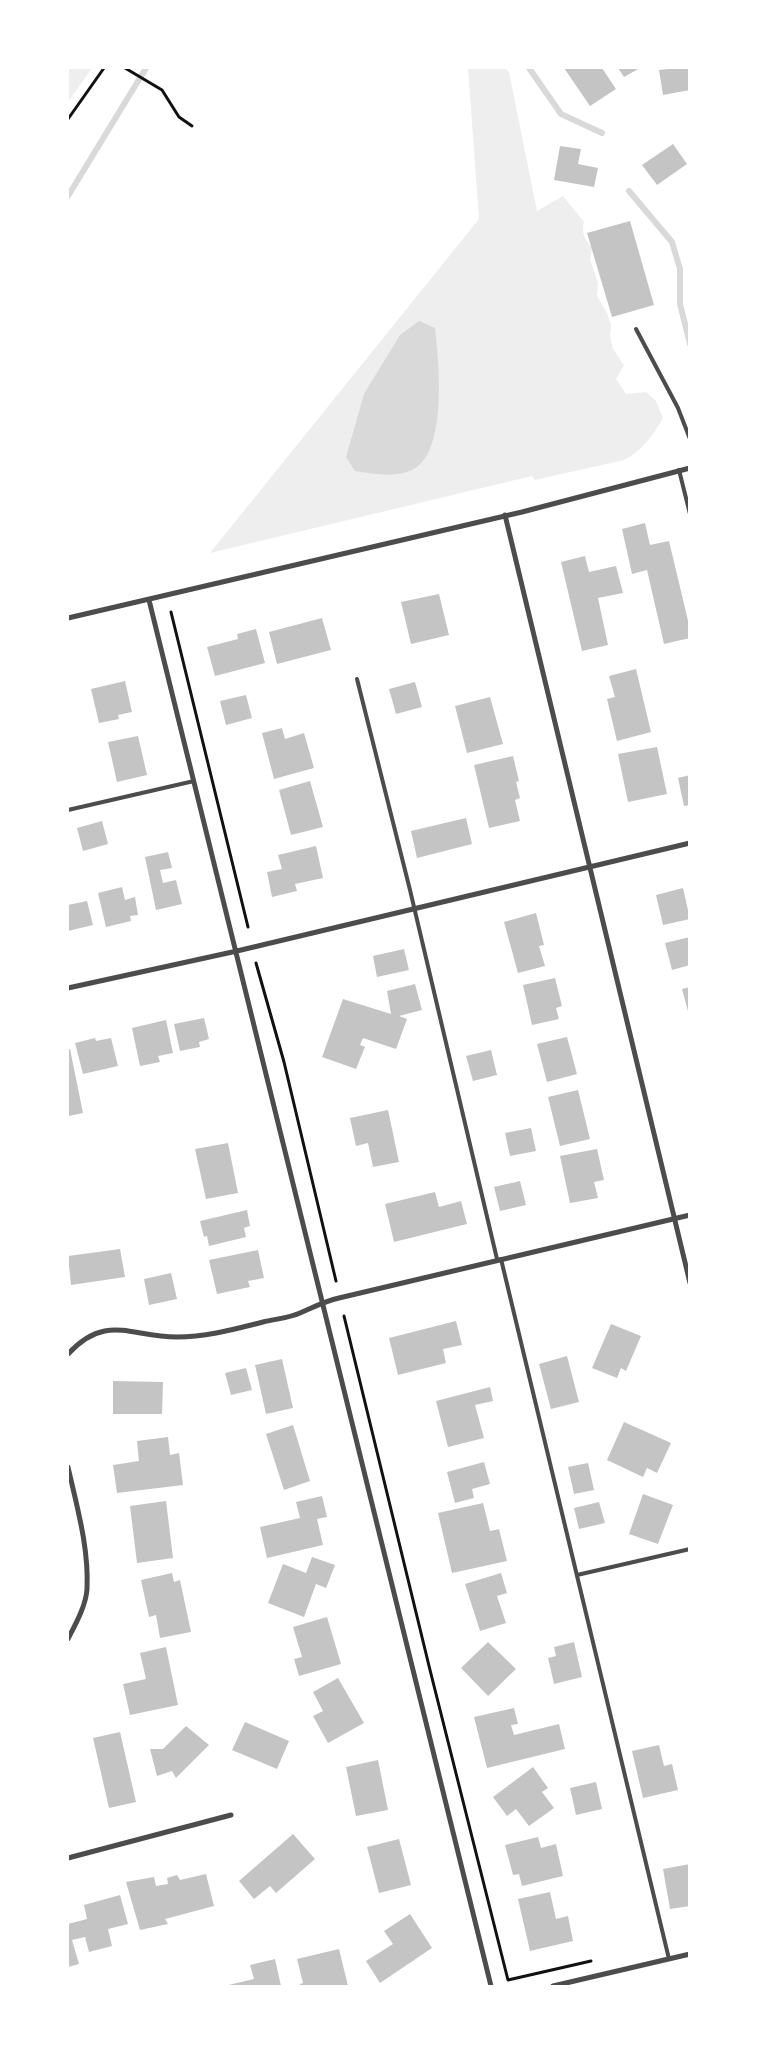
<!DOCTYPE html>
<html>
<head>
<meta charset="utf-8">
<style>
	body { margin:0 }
	#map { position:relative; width:757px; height:2054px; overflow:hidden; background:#fff; font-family:"Fira Sans",sans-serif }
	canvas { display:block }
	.frame { position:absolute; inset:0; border:69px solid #fff; pointer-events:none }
</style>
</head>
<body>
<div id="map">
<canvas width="757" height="2054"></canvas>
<div class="frame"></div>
</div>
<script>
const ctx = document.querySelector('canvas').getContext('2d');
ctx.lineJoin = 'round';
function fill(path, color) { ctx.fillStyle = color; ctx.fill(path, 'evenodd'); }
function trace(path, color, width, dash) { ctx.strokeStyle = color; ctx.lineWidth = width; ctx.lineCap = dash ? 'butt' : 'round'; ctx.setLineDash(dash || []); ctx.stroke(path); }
fill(new Path2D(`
	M 68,68 L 92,68 L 68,102 Z
	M 468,68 L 505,68 L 509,72 L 537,211 L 563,196 L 584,222 C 581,233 585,240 592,248 L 590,259 L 598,283 L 597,296 L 607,313 L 611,325 L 610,336 L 613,349 L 624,365 L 616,379 L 626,394 L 646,392 L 656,401 L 663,418 C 654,434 641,452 624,460 L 535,480 L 532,476 L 210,553 L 479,219 Z`), '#eee');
fill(new Path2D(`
	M 419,321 L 435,328 C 439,360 448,454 412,470 C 393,478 375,474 355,471 L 346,457 L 364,394 L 400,335 Z`), '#d9d9d9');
trace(new Path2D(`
	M 529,68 L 561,114 L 602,133
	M 629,191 L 672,242 L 680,269 L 680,304 L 690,344
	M 68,196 L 146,68`), '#d9d9d9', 6);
fill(new Path2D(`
	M 564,68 L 602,68 L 616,89 L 590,106 Z
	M 618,68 L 640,68 L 624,77 Z
	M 676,68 L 690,68 L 690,90 L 663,95 L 659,70 Z
	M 673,144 L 687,164 L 657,185 L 642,165 Z
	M 560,146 L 581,149 L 578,164 L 598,168 L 594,187 L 554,180 Z
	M 630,221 L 654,305 L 612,317 L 587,233 Z
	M 645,523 L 650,545 L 669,541 L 690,629 L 690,638 L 664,644 L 647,570 L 632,574 L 622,529 Z
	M 585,556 L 589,572 L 616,566 L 623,593 L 598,598 L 608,645 L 582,651 L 561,562 Z
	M 439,594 L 449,635 L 411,644 L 401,602 Z
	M 322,618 L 331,650 L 277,664 L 269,632 Z
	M 256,629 L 265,663 L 215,676 L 207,647 L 238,639 L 237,634 Z
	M 636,669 L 651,732 L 617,741 L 607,699 L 615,697 L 609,676 Z
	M 125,681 L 132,712 L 118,715 L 119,719 L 99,723 L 91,689 Z
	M 415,682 L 422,707 L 396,714 L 389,689 Z
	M 246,695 L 252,718 L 226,725 L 220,701 Z
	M 490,697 L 503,744 L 467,753 L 455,706 Z
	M 282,728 L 285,739 L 304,733 L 314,768 L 274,779 L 262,733 Z
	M 138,736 L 147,775 L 117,782 L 108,742 Z
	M 657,747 L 667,794 L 628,802 L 618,754 Z
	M 513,756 L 519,781 L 516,782 L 520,798 L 515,800 L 520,821 L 489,828 L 474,765 Z
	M 690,775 L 690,805 L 684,806 L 678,778 Z
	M 310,781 L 323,827 L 291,835 L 279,790 Z
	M 466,818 L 472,844 L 417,858 L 411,831 Z
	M 102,821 L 108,844 L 83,851 L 77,828 Z
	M 316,846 L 323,878 L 295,884 L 297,891 L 272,897 L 267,872 L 282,869 L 278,855 Z
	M 168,852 L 172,868 L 160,870 L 163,883 L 176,880 L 182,904 L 156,910 L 145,857 Z
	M 122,887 L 125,900 L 135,897 L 138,915 L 130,916 L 131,921 L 106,927 L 98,893 Z
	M 683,888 L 690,919 L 663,925 L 656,895 Z
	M 87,901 L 93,925 L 68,931 L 68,905 Z
	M 536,913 L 544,945 L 539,946 L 545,966 L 518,973 L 504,922 Z
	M 690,937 L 690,965 L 672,970 L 665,943 Z
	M 404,949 L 409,970 L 377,977 L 373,956 Z
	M 555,978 L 562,1006 L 556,1008 L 559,1019 L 532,1025 L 523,985 Z
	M 415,984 L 422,1010 L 399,1016 L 407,1019 L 396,1049 L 363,1038 L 360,1045 L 365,1047 L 356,1069 L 322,1057 L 343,999 L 391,1014 L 387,991 Z
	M 690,987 L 690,1015 L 689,1015 L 682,989 Z
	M 204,1018 L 209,1039 L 199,1042 L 200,1047 L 180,1051 L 174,1024 Z
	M 166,1020 L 173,1053 L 158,1056 L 160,1062 L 140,1066 L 132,1028 Z
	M 567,1037 L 577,1074 L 547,1082 L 537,1044 Z
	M 95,1038 L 96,1041 L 111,1038 L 118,1066 L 83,1074 L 75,1043 Z
	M 68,1049 L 70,1049 L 83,1113 L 69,1116 Z
	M 491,1050 L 497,1075 L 473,1081 L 466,1056 Z
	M 578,1090 L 590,1139 L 560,1146 L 548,1097 Z
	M 388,1110 L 399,1162 L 373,1167 L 368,1143 L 356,1146 L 350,1118 Z
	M 531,1128 L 536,1151 L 510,1156 L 505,1133 Z
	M 228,1143 L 238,1193 L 206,1199 L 195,1149 Z
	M 597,1149 L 604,1180 L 594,1182 L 598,1198 L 570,1203 L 560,1156 Z
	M 520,1181 L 526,1205 L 500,1211 L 494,1187 Z
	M 435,1192 L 439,1207 L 461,1201 L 467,1224 L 394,1242 L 385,1204 Z
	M 247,1210 L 250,1226 L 244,1228 L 246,1237 L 209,1246 L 207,1236 L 204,1237 L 200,1221 Z
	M 120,1249 L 125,1277 L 71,1285 L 68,1256 Z
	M 258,1250 L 264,1278 L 248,1281 L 250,1287 L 217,1294 L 209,1260 Z
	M 171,1273 L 177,1299 L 149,1305 L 144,1279 Z
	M 456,1321 L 462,1345 L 443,1349 L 446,1363 L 398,1375 L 389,1338 Z
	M 611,1324 L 641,1336 L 626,1371 L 621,1368 L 617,1378 L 592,1368 Z
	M 567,1356 L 579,1402 L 551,1409 L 539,1364 Z
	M 282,1359 L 293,1408 L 266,1414 L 255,1365 Z
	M 246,1368 L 252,1390 L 231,1395 L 225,1373 Z
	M 113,1381 L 163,1382 L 162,1414 L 113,1414 Z
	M 490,1387 L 493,1401 L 475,1405 L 484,1438 L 448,1447 L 436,1401 Z
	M 624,1422 L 671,1443 L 657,1473 L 647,1468 L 643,1477 L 607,1460 Z
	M 293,1425 L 310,1481 L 284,1490 L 266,1434 Z
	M 168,1437 L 170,1455 L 179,1453 L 183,1485 L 117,1493 L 113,1465 L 139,1461 L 137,1441 Z
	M 484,1462 L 490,1484 L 472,1489 L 474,1498 L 455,1503 L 447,1472 Z
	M 588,1463 L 594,1490 L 574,1494 L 568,1467 Z
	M 643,1494 L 673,1505 L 658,1544 L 629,1534 Z
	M 322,1496 L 327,1517 L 317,1519 L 323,1545 L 267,1558 L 260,1527 L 300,1518 L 296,1502 Z
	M 166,1501 L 173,1558 L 137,1563 L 130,1506 Z
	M 599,1502 L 605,1523 L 579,1529 L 574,1508 Z
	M 483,1503 L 490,1531 L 499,1529 L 507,1561 L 452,1573 L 438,1513 Z
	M 312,1557 L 335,1565 L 326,1588 L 316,1584 L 304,1617 L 268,1603 L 283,1564 L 306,1573 Z
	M 172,1573 L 174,1582 L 180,1580 L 191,1632 L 160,1638 L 156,1615 L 149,1617 L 141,1580 Z
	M 501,1573 L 507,1593 L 497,1596 L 506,1623 L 480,1631 L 465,1584 Z
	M 327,1617 L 341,1664 L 299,1676 L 294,1659 L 302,1657 L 293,1627 Z
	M 488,1642 L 516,1669 L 488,1696 L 461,1668 Z
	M 574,1642 L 582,1677 L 554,1684 L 548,1658 L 556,1656 L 554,1647 Z
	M 166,1647 L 178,1705 L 130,1715 L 123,1684 L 146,1679 L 140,1653 Z
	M 338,1678 L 364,1723 L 328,1743 L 313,1716 L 323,1711 L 313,1692 Z
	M 514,1708 L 518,1724 L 511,1725 L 514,1735 L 559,1724 L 565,1749 L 487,1768 L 474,1717 Z
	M 245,1722 L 289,1741 L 277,1769 L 232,1750 Z
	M 186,1726 L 209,1745 L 176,1778 L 172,1771 L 157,1776 L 150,1749 L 163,1749 Z
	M 120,1732 L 136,1802 L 109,1808 L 93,1738 Z
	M 659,1745 L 664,1766 L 672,1764 L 678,1790 L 643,1798 L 632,1751 Z
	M 378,1760 L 388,1810 L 356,1816 L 346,1767 Z
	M 533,1767 L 548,1788 L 542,1792 L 554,1808 L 529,1826 L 516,1809 L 507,1816 L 493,1797 Z
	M 596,1782 L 602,1809 L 576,1815 L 570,1788 Z
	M 293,1834 L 315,1859 L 276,1893 L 270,1886 L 254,1899 L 239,1881 Z
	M 538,1837 L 541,1848 L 556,1844 L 563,1876 L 522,1886 L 519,1874 L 513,1875 L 505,1845 Z
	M 399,1839 L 411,1885 L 379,1893 L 367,1847 Z
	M 690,1864 L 690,1884 L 688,1884 L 690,1906 L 670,1909 L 663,1869 Z
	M 206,1874 L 214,1906 L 165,1919 L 168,1924 L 140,1930 L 126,1882 L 154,1877 L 156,1886 L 168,1884 L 167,1878 L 177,1875 L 180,1880 Z
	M 550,1892 L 556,1919 L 568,1916 L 573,1941 L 530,1951 L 518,1899 Z
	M 120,1895 L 128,1924 L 108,1929 L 112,1946 L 89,1952 L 85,1937 L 72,1940 L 79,1964 L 68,1967 L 68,1924 L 87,1919 L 84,1905 Z
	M 410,1914 L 432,1948 L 380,1983 L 366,1961 L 393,1944 L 384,1931 Z
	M 339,1949 L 348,1986 L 300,1986 L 300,1984 L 303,1983 L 297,1959 Z
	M 275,1959 L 281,1986 L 224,1986 L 254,1979 L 250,1965 Z`), '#c4c4c4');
trace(new Path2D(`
	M 125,68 L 162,90 L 179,117 L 192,126
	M 68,119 L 104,68
	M 171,612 L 248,927
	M 256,963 L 284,1062 L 336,1281
	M 344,1316 L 430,1670 L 508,1980 L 591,1961`), '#111', 3);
trace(new Path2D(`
	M 636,329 L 678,408 L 690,439
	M 679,470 L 690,514
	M 357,679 L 410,890 L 497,1259
	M 68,810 L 194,781
	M 501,1259 L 669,1959
	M 577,1575 L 690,1549`), '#4c4c4c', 4);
trace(new Path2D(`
	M 505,515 L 690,1283
	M 149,600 L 491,1986
	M 68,618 L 522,512 L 690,468
	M 68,988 L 237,951 L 690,843
	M 68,1354 C 106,1313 130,1337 177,1337 C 207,1337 235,1329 263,1322 C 275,1319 289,1318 300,1313 C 314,1307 325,1301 339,1298 L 690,1215
	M 68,1467 C 77,1507 89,1548 87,1589 C 86,1606 75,1625 68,1639
	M 68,1858 L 231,1815
	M 553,1986 L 690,1954`), '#4c4c4c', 5);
</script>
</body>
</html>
